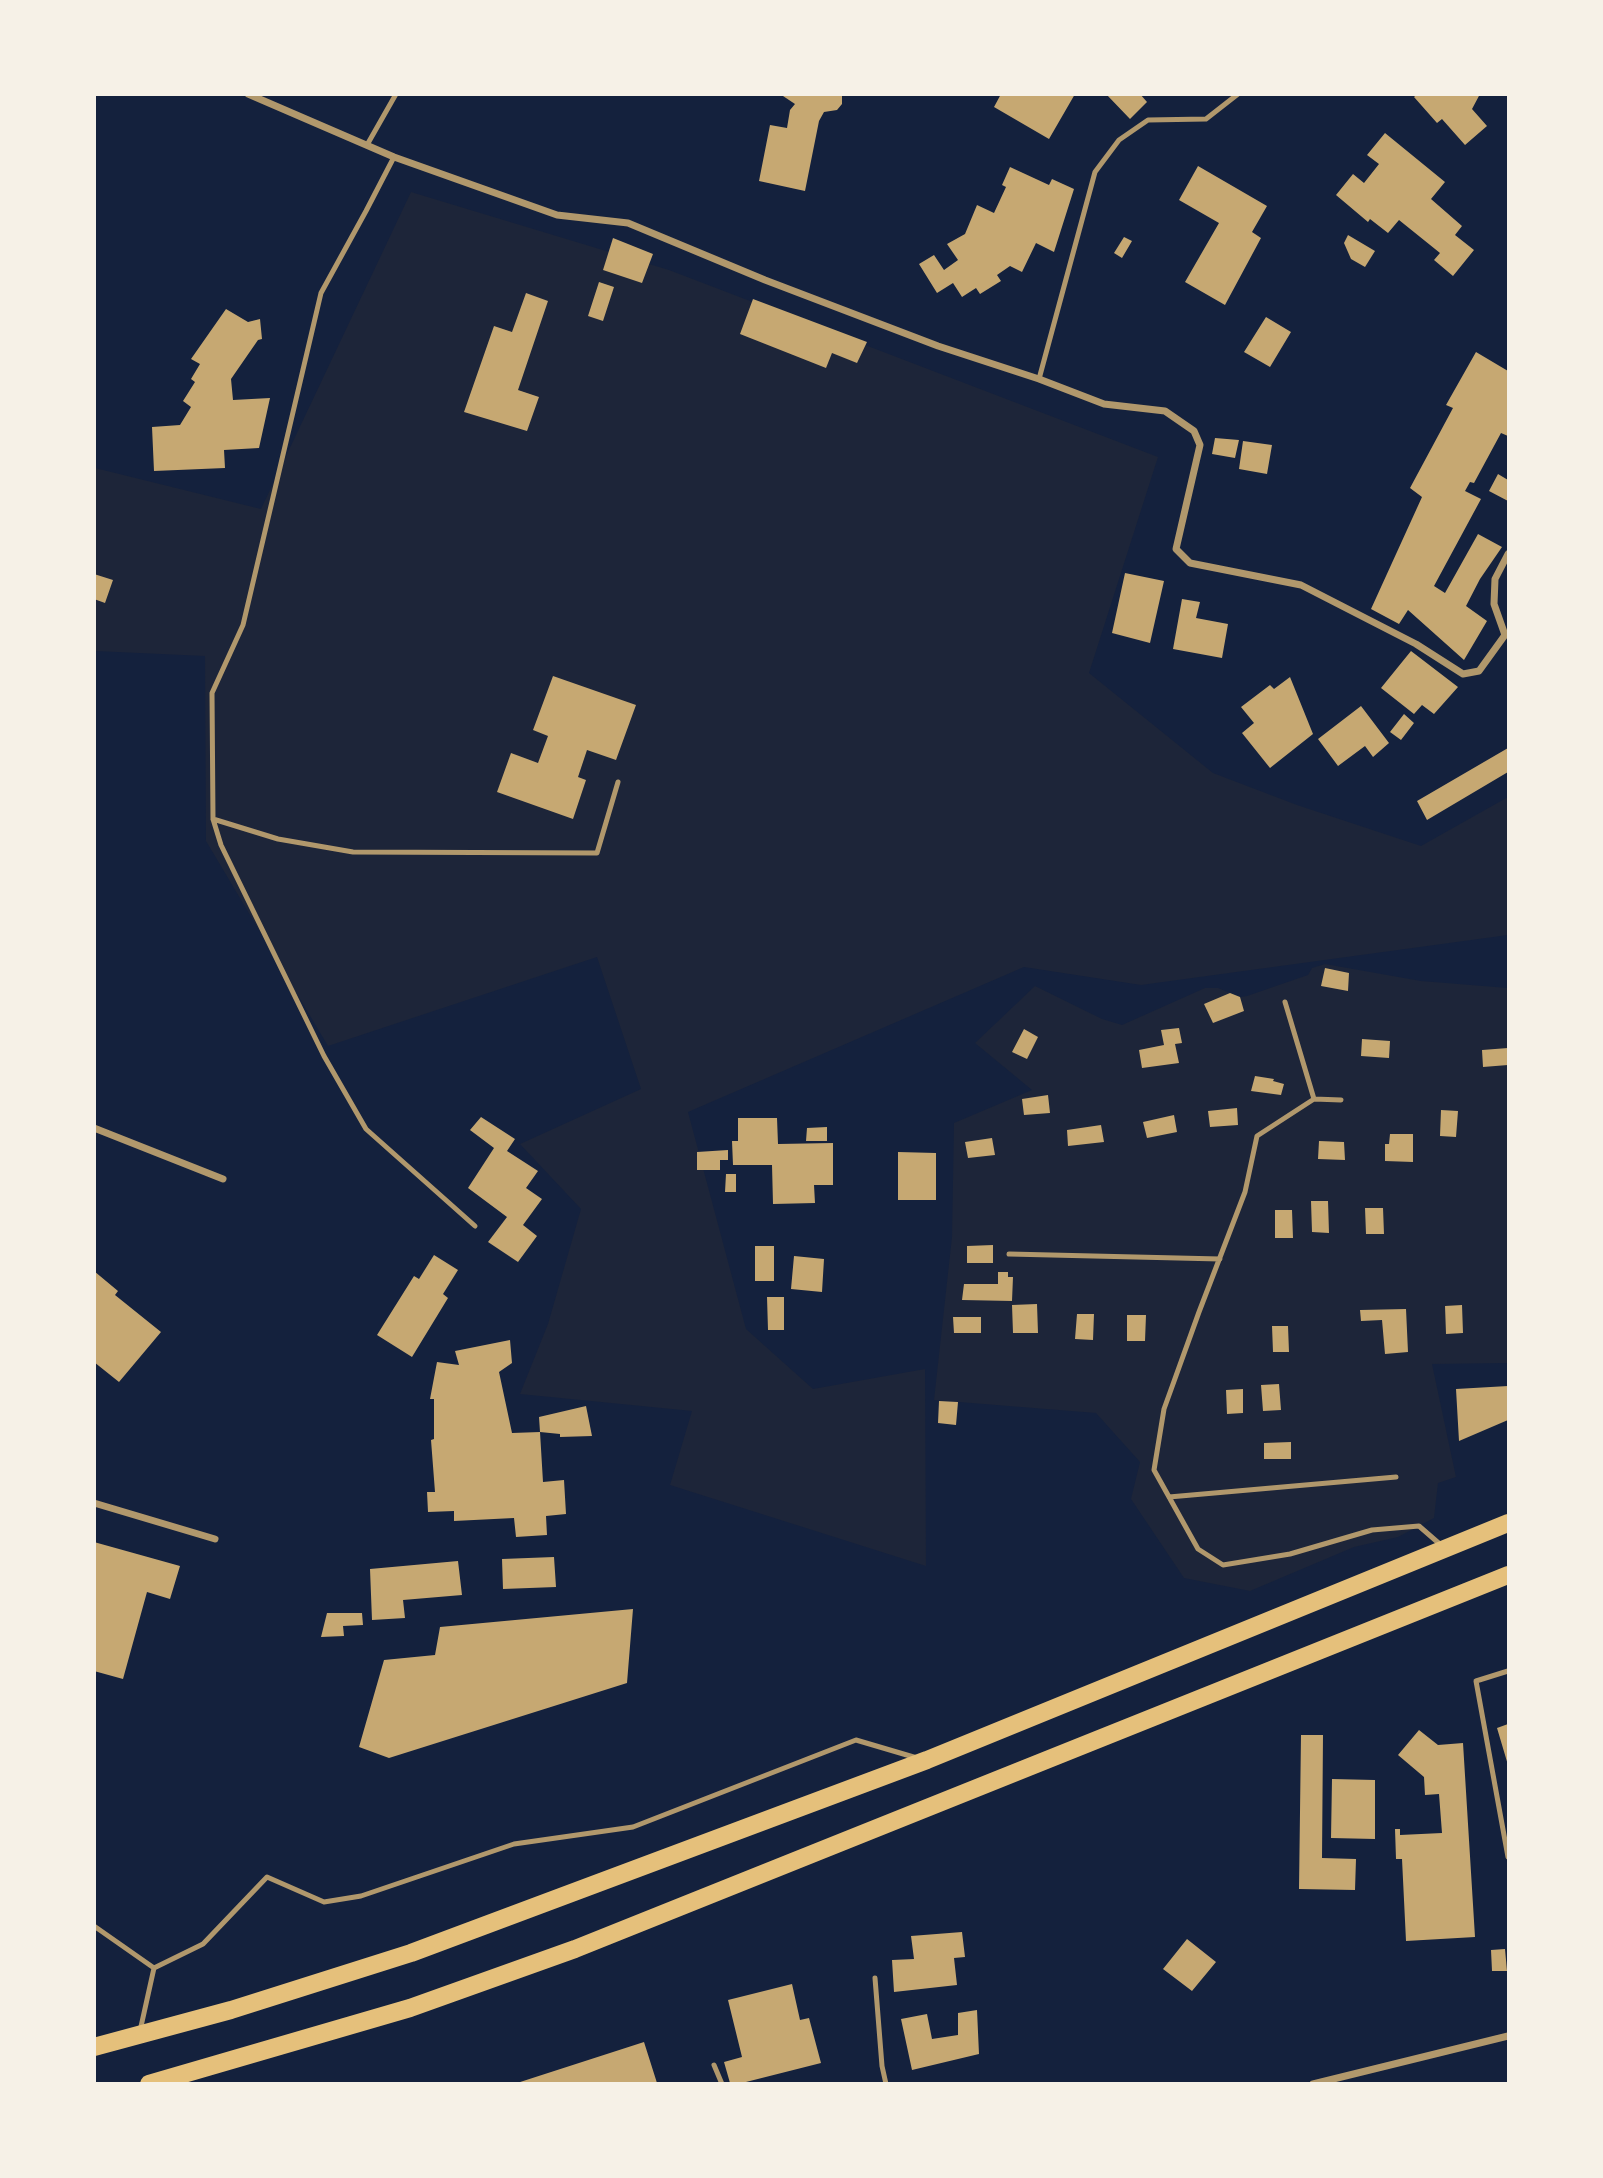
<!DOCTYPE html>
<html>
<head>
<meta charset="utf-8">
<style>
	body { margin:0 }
	#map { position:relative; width:1603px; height:2178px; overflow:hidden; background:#14213d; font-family:Overpass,sans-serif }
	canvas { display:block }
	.frame { position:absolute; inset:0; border:96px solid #f6f1e7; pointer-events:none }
</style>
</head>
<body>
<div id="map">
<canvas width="1603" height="2178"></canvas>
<div class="frame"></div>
</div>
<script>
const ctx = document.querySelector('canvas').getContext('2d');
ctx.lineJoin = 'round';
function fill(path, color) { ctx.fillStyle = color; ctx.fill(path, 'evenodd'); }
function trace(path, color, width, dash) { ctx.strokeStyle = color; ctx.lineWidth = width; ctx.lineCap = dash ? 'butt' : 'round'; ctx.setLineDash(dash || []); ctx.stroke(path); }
fill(new Path2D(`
	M 411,192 L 669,270 L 1158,457 L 1089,673 L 1213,773 L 1297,805 L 1421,846 L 1508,797 L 1508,935 L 1141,985 L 1024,967 L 688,1112 L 746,1329 L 813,1389 L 925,1369 L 926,1566 L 670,1485 L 692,1411 L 520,1394 L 548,1324 L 581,1209 L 520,1144 L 641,1089 L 597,957 L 328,1046 L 206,841 L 205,656 L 95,651 L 95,468 L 261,509 Z
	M 1325,964 L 1421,981 L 1508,988 L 1508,1363 L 1432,1364 L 1456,1477 L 1438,1483 L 1434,1518 L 1398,1537 L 1354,1547 L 1250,1591 L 1184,1578 L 1131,1499 L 1140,1462 L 1096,1413 L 934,1400 L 952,1237 L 954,1123 L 1032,1090 L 975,1043 L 1035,986 L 1102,1019 L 1122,1025 L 1205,988 L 1218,988 L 1240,997 L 1247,996 L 1308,975 L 1312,968 Z`), '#1d2539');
fill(new Path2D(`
	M 780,94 L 842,96 L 842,104 L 837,110 L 824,112 L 819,121 L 805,191 L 759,181 L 770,125 L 787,128 L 790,110 L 795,104 Z
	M 1001,94 L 1075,94 L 1049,139 L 994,107 Z
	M 1106,94 L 1140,94 L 1147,102 L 1130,119 Z
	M 1417,94 L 1480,94 L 1472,109 L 1487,126 L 1465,145 L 1442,119 L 1437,123 L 1414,97 Z
	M 1385,133 L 1445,182 L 1431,199 L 1462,226 L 1455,235 L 1474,250 L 1453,276 L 1434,260 L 1440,253 L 1399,220 L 1388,233 L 1370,219 L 1368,222 L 1336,195 L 1353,174 L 1364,183 L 1379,164 L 1367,155 Z
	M 1198,166 L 1267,206 L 1252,232 L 1261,238 L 1225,305 L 1185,282 L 1219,223 L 1179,200 Z
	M 1010,167 L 1049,185 L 1052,179 L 1074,189 L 1054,252 L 1036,243 L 1022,272 L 1010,266 L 997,275 L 1001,281 L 980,294 L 976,288 L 962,297 L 953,283 L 937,293 L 919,264 L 934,255 L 944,270 L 958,260 L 947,244 L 965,234 L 977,205 L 994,213 L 1006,187 L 1002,185 Z
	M 1348,235 L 1375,251 L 1365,267 L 1351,259 L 1344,243 Z
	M 1124,237 L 1132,241 L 1122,258 L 1114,253 Z
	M 613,238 L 653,254 L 642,283 L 603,270 Z
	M 599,282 L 614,287 L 603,321 L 588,316 Z
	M 526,293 L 548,301 L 518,390 L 539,397 L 527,431 L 464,412 L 494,326 L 512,332 Z
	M 753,299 L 867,342 L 857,363 L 832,353 L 826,368 L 740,334 Z
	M 226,309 L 248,322 L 260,319 L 262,339 L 258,340 L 231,379 L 233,400 L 270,398 L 259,448 L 224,450 L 225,468 L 154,471 L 152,427 L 180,425 L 191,407 L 183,401 L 195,382 L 191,379 L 200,364 L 191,359 Z
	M 1266,317 L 1291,332 L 1270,367 L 1244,352 Z
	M 1476,352 L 1508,371 L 1508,436 L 1501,433 L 1474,483 L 1470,482 L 1465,491 L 1481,499 L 1434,586 L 1445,593 L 1478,534 L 1502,547 L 1480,579 L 1466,606 L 1487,621 L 1464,660 L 1408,610 L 1399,624 L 1371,609 L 1422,497 L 1410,488 L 1453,408 L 1446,405 Z
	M 1215,438 L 1239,440 L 1235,458 L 1212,454 Z
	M 1243,441 L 1272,445 L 1267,474 L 1239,469 Z
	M 1498,474 L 1508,480 L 1508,501 L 1489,491 Z
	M 1125,573 L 1164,581 L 1150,643 L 1112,633 Z
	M 94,574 L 113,580 L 105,603 L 94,599 Z
	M 1182,599 L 1200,602 L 1196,618 L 1228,624 L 1222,658 L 1173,649 Z
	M 1411,651 L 1458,687 L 1434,714 L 1422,705 L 1414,714 L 1381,688 Z
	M 553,676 L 636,705 L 616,760 L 587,750 L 578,777 L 586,780 L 573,819 L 497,792 L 511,753 L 538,763 L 548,736 L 533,730 Z
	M 1290,677 L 1313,734 L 1270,768 L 1242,733 L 1254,723 L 1241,707 L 1270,685 L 1274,689 Z
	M 1361,706 L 1389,743 L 1373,757 L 1365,746 L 1338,766 L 1318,739 Z
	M 1404,714 L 1414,723 L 1401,740 L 1390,732 Z
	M 1508,748 L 1508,772 L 1427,820 L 1417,801 Z
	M 1325,968 L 1349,973 L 1348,991 L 1321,986 Z
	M 1230,993 L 1240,997 L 1244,1011 L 1213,1023 L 1204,1004 Z
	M 1179,1028 L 1182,1043 L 1175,1044 L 1179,1063 L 1142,1068 L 1139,1050 L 1164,1045 L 1161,1030 Z
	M 1024,1029 L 1038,1037 L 1027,1059 L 1012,1052 Z
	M 1362,1039 L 1390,1041 L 1389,1058 L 1361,1056 Z
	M 1508,1048 L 1508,1065 L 1483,1067 L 1482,1050 Z
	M 1255,1076 L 1274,1079 L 1273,1081 L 1284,1084 L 1281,1095 L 1251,1091 Z
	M 1048,1095 L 1050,1113 L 1024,1115 L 1022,1099 Z
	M 1237,1108 L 1238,1125 L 1210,1127 L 1208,1111 Z
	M 1441,1110 L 1458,1111 L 1456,1137 L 1440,1136 Z
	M 1174,1115 L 1177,1132 L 1147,1138 L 1143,1122 Z
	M 481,1117 L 515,1139 L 507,1151 L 538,1171 L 526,1188 L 542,1199 L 523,1225 L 537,1236 L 518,1262 L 488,1242 L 507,1217 L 468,1188 L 494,1148 L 470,1130 Z
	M 738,1118 L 777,1118 L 778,1144 L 833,1143 L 833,1185 L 814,1185 L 815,1203 L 773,1204 L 772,1165 L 733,1165 L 732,1141 L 738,1141 Z
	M 1101,1125 L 1104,1142 L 1068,1146 L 1067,1130 Z
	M 827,1127 L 827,1141 L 806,1141 L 807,1128 Z
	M 1390,1134 L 1413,1134 L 1413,1162 L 1385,1161 L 1385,1144 L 1389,1144 Z
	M 992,1138 L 995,1155 L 968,1158 L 965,1142 Z
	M 1319,1141 L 1344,1142 L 1345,1160 L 1318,1159 Z
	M 728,1150 L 728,1160 L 720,1160 L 720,1170 L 697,1170 L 697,1152 Z
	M 898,1152 L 936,1153 L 936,1200 L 898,1200 Z
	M 726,1174 L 736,1174 L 736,1192 L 725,1192 Z
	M 1311,1201 L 1328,1201 L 1329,1233 L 1312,1232 Z
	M 1365,1208 L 1383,1208 L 1384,1234 L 1366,1234 Z
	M 1275,1210 L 1292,1210 L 1293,1238 L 1275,1238 Z
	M 993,1245 L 993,1263 L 967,1263 L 967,1246 Z
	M 755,1246 L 774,1246 L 774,1281 L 755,1281 Z
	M 434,1255 L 458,1270 L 443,1294 L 448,1298 L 412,1357 L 377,1335 L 414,1276 L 419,1279 Z
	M 794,1256 L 824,1259 L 822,1292 L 791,1289 Z
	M 94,1271 L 118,1291 L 115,1295 L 161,1332 L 119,1382 L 94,1362 Z
	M 998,1272 L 1008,1272 L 1008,1277 L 1013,1277 L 1012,1301 L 962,1300 L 964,1284 L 998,1284 Z
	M 767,1297 L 784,1297 L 784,1330 L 768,1330 Z
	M 1037,1304 L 1038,1333 L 1013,1333 L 1012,1305 Z
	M 1462,1305 L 1463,1333 L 1446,1334 L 1445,1306 Z
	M 1406,1309 L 1408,1352 L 1385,1354 L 1382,1320 L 1361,1321 L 1360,1310 Z
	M 1077,1314 L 1094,1314 L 1093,1340 L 1075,1339 Z
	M 1127,1315 L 1146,1315 L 1145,1341 L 1127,1341 Z
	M 953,1317 L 981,1317 L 981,1333 L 954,1333 Z
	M 1272,1326 L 1288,1326 L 1289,1352 L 1273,1352 Z
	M 510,1340 L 512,1363 L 499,1372 L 512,1433 L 540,1432 L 543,1482 L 564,1480 L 566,1514 L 546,1516 L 547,1535 L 516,1537 L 514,1518 L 454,1521 L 454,1511 L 428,1512 L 427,1492 L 435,1492 L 431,1440 L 434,1439 L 434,1399 L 430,1399 L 437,1362 L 459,1365 L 455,1351 Z
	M 1279,1384 L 1281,1410 L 1263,1411 L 1261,1385 Z
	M 1508,1386 L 1508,1420 L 1459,1441 L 1456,1389 Z
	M 1243,1389 L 1243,1413 L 1227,1414 L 1226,1390 Z
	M 939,1401 L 958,1402 L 956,1425 L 938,1423 Z
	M 586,1406 L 592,1436 L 560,1437 L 560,1434 L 540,1432 L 539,1417 Z
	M 1291,1442 L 1291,1459 L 1264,1459 L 1264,1443 Z
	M 94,1542 L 180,1566 L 170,1599 L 147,1592 L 123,1679 L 94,1671 Z
	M 554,1557 L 556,1587 L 503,1589 L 502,1559 Z
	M 458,1561 L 462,1595 L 403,1600 L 405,1618 L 372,1620 L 370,1569 Z
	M 633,1609 L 627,1683 L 389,1758 L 359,1747 L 384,1660 L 435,1655 L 440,1627 Z
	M 327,1613 L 362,1613 L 363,1625 L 343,1626 L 344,1636 L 321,1637 Z
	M 1508,1724 L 1508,1765 L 1497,1728 Z
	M 1419,1730 L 1438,1745 L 1463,1743 L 1475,1937 L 1406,1941 L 1402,1859 L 1396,1859 L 1395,1829 L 1400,1829 L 1400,1835 L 1442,1833 L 1439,1794 L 1425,1795 L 1424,1777 L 1398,1755 Z
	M 1301,1735 L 1323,1735 L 1322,1858 L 1356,1859 L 1355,1890 L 1299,1889 Z
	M 1332,1779 L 1375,1780 L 1375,1839 L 1331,1838 Z
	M 962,1932 L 965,1957 L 954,1958 L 957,1985 L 894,1992 L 892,1960 L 914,1959 L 911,1936 Z
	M 1187,1939 L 1216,1962 L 1192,1991 L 1163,1969 Z
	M 1505,1949 L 1507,1971 L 1492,1971 L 1491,1950 Z
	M 792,1984 L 800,2020 L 809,2018 L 821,2063 L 742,2083 L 730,2083 L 724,2062 L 742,2057 L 728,2000 Z
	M 977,2010 L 979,2054 L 912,2070 L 901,2019 L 927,2014 L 932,2039 L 958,2035 L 958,2013 Z
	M 644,2042 L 657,2083 L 517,2083 Z`), '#c6a872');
trace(new Path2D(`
	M 367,145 L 396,94
	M 394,157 L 366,211 L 321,293 L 243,625 L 212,693 L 213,819 L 221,845 L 324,1056 L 366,1129 L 475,1226
	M 1039,379 L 1095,172 L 1119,140 L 1148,120 L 1206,119 L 1238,94
	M 213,819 L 278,839 L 353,852 L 597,853 L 618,782
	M 1285,1002 L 1314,1099
	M 1341,1100 L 1314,1099 L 1257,1136 L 1245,1192 L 1199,1312 L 1164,1409 L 1154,1470 L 1198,1549 L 1223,1565 L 1290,1554 L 1372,1530 L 1419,1526 L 1442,1546
	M 1009,1254 L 1220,1259
	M 1169,1497 L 1396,1477
	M 1508,1671 L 1476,1681 L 1508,1857
	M 94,1926 L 154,1968 L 140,2031
	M 154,1968 L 203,1944 L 267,1877 L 324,1902 L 361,1896 L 514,1844 L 633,1827 L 856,1740 L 917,1758
	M 875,1978 L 882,2066 L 886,2084
	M 714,2065 L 722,2084`), '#b1986c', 5);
trace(new Path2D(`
	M 248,94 L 394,157 L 557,215 L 628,223 L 765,280 L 938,346 L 1039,379 L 1104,404 L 1165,411 L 1194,431 L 1200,445 L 1176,549 L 1190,563 L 1301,585 L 1416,644 L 1463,674 L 1479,671 L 1505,635 L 1494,604 L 1495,579 L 1508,554
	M 94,1128 L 223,1179
	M 94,1503 L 215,1539
	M 1313,2084 L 1508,2036`), '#b1986c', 7);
trace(new Path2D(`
	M 94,2047 L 231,2010 L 411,1953 L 927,1760 L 1508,1523
	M 149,2084 L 410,2008 L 575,1949 L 1508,1575`), '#e5c07b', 18);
</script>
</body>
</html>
